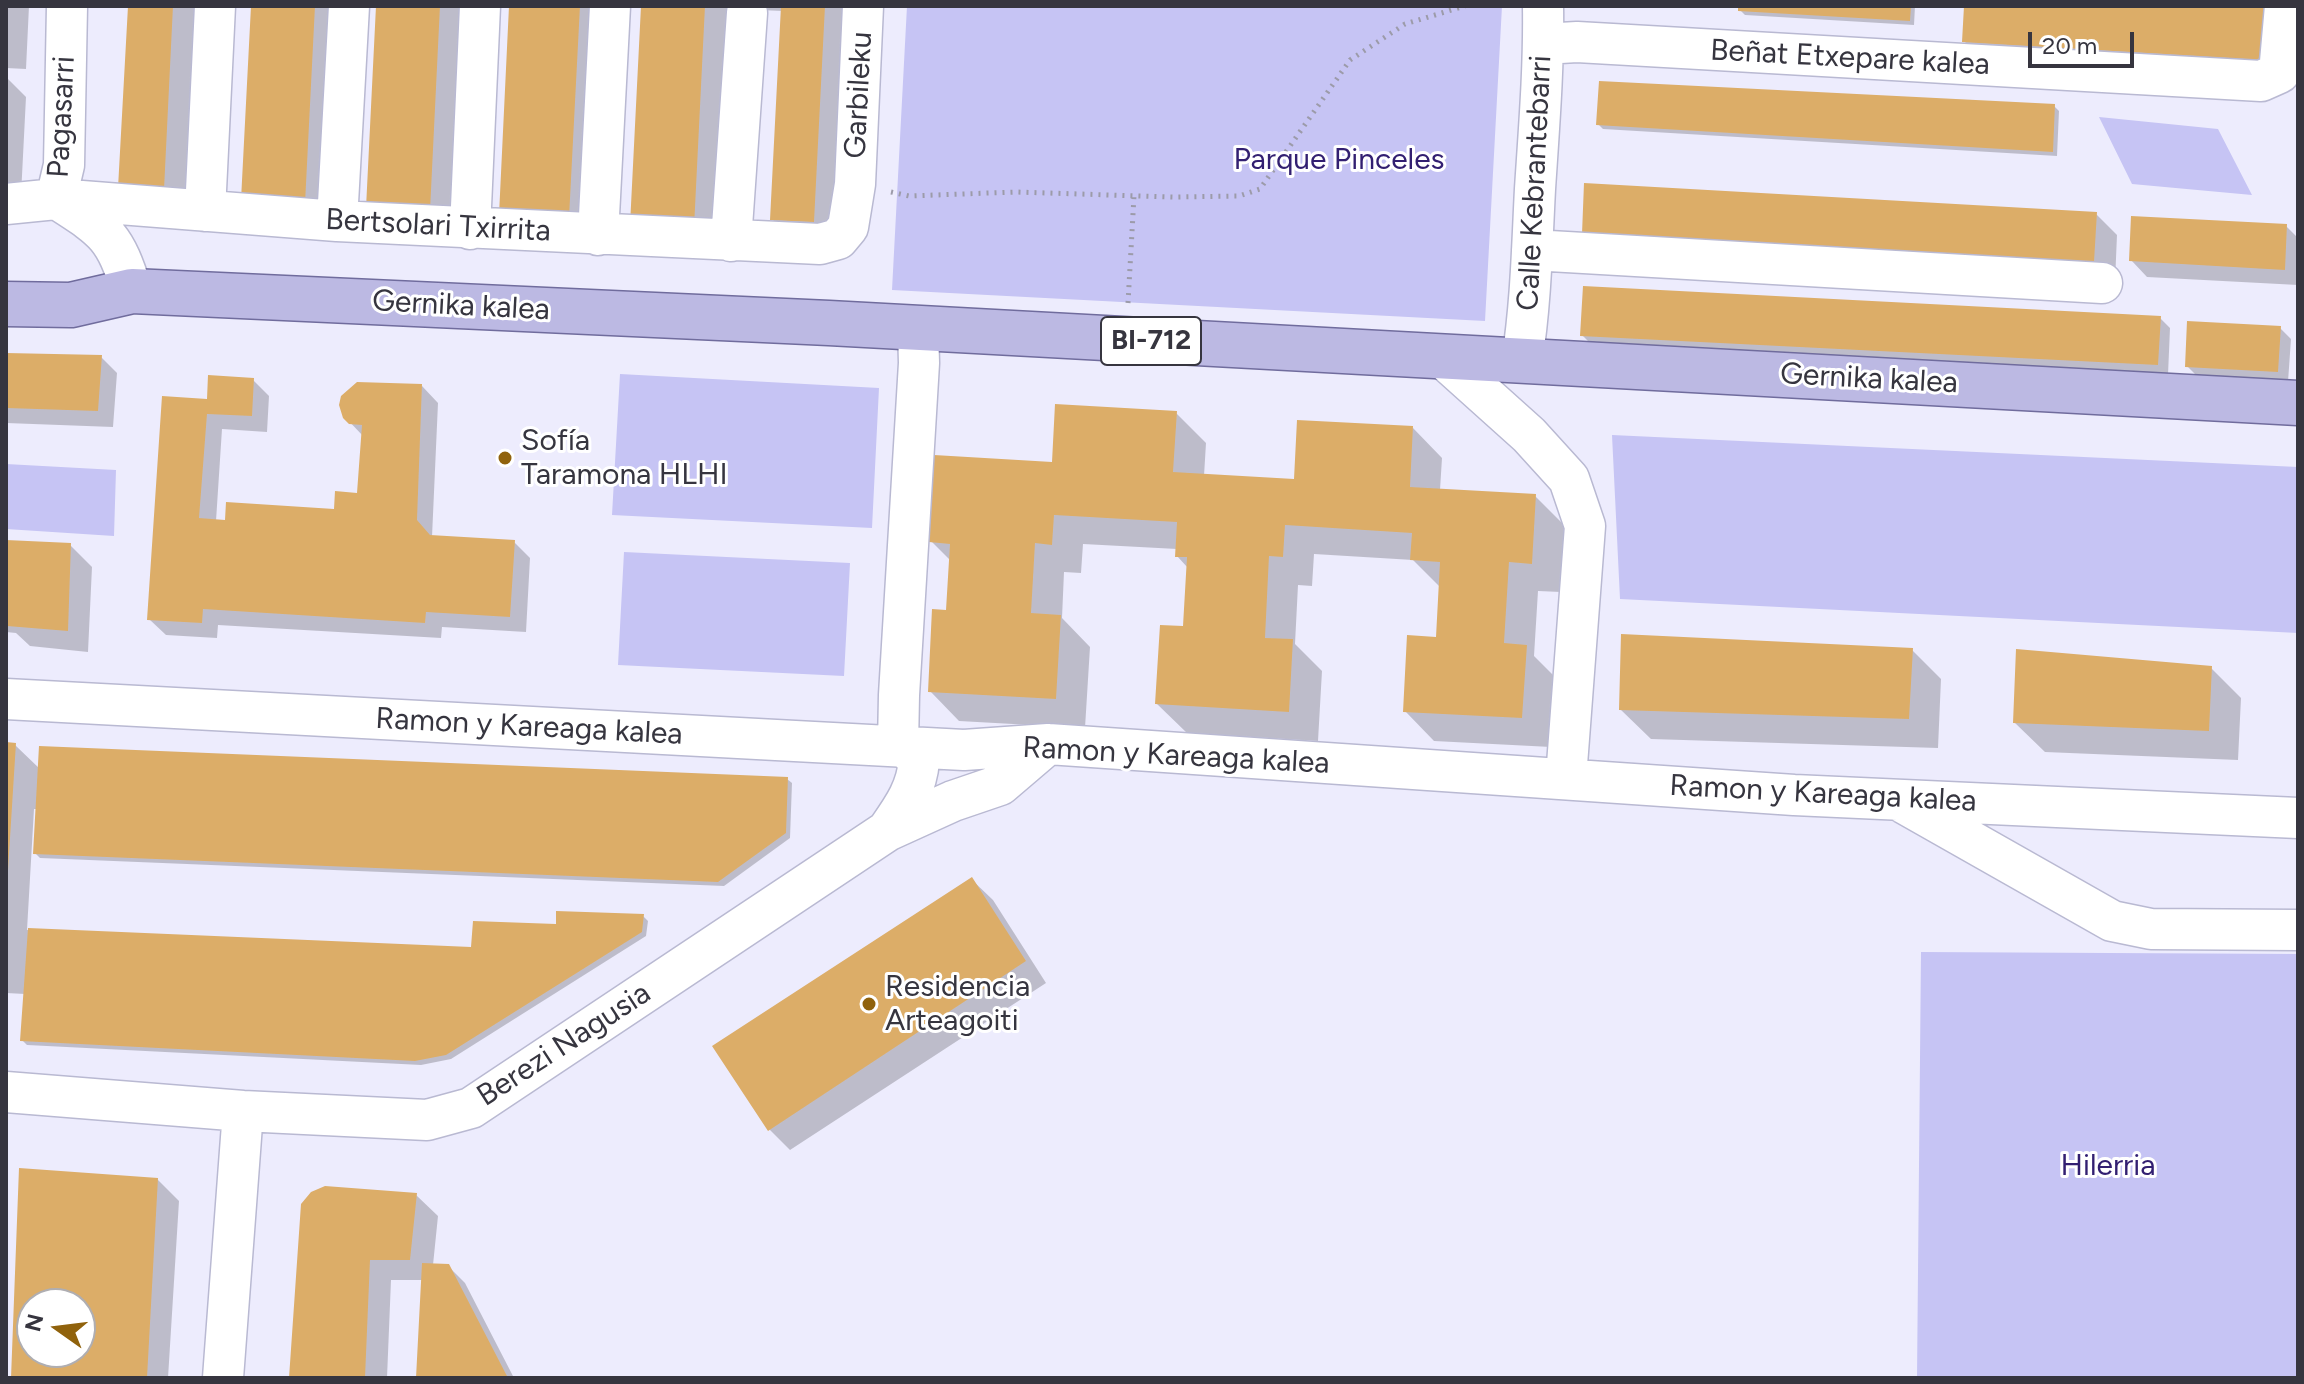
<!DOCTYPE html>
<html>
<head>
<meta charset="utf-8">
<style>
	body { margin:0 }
	#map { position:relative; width:2304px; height:1384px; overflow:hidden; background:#edecfd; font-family:Figtree,sans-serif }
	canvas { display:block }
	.frame { position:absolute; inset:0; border:8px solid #36353f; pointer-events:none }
	.north { position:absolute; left:16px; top:1288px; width:80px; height:80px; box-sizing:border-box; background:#fff; border:2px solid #afaeb2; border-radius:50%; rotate:284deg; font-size:22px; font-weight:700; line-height:32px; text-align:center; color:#36353f }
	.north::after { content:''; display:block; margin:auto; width:28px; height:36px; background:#90620c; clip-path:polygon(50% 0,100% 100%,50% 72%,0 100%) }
	.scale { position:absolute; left:2028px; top:32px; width:106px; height:36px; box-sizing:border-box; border:4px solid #36353f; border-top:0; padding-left:10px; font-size:24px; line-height:28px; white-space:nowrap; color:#36353f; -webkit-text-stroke:6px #fff; paint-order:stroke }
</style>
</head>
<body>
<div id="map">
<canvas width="2304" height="1384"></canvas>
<div class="frame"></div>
<div class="north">N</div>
<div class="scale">20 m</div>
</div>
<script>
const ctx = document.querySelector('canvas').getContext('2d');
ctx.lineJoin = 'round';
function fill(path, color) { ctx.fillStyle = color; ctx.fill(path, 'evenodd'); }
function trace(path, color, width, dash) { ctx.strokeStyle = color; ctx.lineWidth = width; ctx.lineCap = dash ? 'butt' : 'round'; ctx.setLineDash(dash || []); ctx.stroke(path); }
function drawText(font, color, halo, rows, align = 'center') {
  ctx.font = font + ' Figtree,sans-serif'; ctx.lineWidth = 6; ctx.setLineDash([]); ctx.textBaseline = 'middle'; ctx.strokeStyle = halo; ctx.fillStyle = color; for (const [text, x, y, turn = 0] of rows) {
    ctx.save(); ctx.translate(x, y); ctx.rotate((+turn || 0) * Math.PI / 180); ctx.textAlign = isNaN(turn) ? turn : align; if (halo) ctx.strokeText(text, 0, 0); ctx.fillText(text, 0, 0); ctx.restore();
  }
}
fill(new Path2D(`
	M 907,6 L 1502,6 L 1485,321 L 892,290 Z
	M 2099,117 L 2218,129 L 2252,195 L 2132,184 Z
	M 620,374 L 879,388 L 872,528 L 612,515 Z
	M 1612,435 L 2298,467 L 2298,633 L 1620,599 Z
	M 6,464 L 116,470 L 114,536 L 6,529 Z
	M 624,552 L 850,563 L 844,676 L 618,665 Z
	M 1921,952 L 2298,954 L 2298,1378 L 1917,1378 Z`), '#c6c4f4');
fill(new Path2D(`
	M 6,6 L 29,6 L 26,69 L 6,68 Z
	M 130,6 L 204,6 L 193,219 L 150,217 Z
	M 253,6 L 345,6 L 334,233 L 273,229 Z
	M 378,6 L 471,6 L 459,240 L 397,237 Z
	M 511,6 L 610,6 L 598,247 L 531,244 Z
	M 632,6 L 851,6 L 843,251 L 802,249 L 772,219 L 783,11 L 736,9 L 723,257 L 662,254 L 643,6 Z
	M 1740,6 L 1915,6 L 1914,25 L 1745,15 L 1740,10 Z
	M 1966,6 L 2296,16 L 2292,89 L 1993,71 L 1964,41 Z
	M 6,77 L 26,97 L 20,215 L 6,215 Z
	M 2054,106 L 2059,111 L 2057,156 L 1603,129 L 1598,124 Z
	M 2096,214 L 2117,235 L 2115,282 L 1605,254 Z
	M 2286,226 L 2298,238 L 2298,285 L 2147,277 L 2131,260 Z
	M 2160,318 L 2170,328 L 2168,375 L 1593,346 L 1582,335 Z
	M 2280,328 L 2291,339 L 2288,382 L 2197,376 L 2187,366 Z
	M 6,355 L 101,357 L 117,373 L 113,427 L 6,423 Z
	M 253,380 L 269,396 L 267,432 L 222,429 L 216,521 L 336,511 L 359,495 L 363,436 L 345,417 L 422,386 L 438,403 L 432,537 L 514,542 L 530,558 L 526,632 L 442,627 L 441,638 L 218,625 L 217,638 L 166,635 L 149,619 L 208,401 Z
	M 1176,413 L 1206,443 L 1204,476 L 1295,481 L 1413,428 L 1442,458 L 1440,490 L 1535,496 L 1564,525 L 1561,592 L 1538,591 L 1534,656 L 1555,677 L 1551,747 L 1434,741 L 1405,711 L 1438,639 L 1441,588 L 1413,560 L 1314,554 L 1312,586 L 1298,585 L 1295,644 L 1322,671 L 1318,741 L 1187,733 L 1157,704 L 1185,628 L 1188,568 L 1177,556 L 1177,549 L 1083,544 L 1081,573 L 1064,572 L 1062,618 L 1090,647 L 1085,728 L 959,721 L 930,691 L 948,613 L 951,561 L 932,542 L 1054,464 Z
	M 6,542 L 70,545 L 92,567 L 88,652 L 30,646 L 16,633 L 6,632 Z
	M 1912,650 L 1941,679 L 1938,748 L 1651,739 L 1621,710 Z
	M 2211,668 L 2241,698 L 2238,760 L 2045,752 L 2015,723 Z
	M 6,744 L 15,745 L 40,769 L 787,779 L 792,783 L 790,838 L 724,886 L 40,858 L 35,853 L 38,809 L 34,809 L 27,930 L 473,949 L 557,926 L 643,916 L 648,921 L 646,936 L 451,1059 L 421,1065 L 27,1045 L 22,1040 L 25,994 L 6,993 Z
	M 971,879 L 993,900 L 1046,983 L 790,1150 L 769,1129 Z
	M 21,1170 L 157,1179 L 179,1201 L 168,1378 L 13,1378 ZM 32,1304 L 80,1304 L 80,1352 L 32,1352 Z
	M 416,1195 L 438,1216 L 433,1265 L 448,1266 L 465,1283 L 514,1378 L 418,1378 L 423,1280 L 391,1280 L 387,1378 L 291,1378 L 303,1205 Z`), '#0003');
fill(new Path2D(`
	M 128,6 L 173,6 L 164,190 L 118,188 Z
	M 251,6 L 315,6 L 305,204 L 241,200 Z
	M 376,6 L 440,6 L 430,211 L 366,208 Z
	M 509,6 L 580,6 L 569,218 L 499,215 Z
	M 641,6 L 705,6 L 694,228 L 630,225 Z
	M 781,6 L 825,6 L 814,222 L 770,220 Z
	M 1738,6 L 1911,6 L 1910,21 L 1738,11 Z
	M 1964,6 L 2266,6 L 2263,60 L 1962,42 Z
	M 1599,81 L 2055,104 L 2053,152 L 1596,125 Z
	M 1584,183 L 2097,212 L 2094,262 L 1582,234 Z
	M 2131,216 L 2287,224 L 2285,270 L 2129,261 Z
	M 1583,286 L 2161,316 L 2158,365 L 1580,336 Z
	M 2187,321 L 2281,326 L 2278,372 L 2185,367 Z
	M 6,353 L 102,355 L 98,411 L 6,408 Z
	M 208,375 L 254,378 L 252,416 L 207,414 L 199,518 L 225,520 L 226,502 L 334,509 L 335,491 L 357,493 L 362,425 L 349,424 L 343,418 L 339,405 L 341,396 L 357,382 L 422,384 L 417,520 L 430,535 L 515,540 L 510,617 L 426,612 L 425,623 L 203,609 L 202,623 L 147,620 L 162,396 L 207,399 Z
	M 1055,404 L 1177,411 L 1173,472 L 1294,479 L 1297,420 L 1413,426 L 1410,487 L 1536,494 L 1532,564 L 1509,562 L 1504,643 L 1527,645 L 1522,718 L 1403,712 L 1407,635 L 1436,637 L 1440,562 L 1410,560 L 1412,533 L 1285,525 L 1283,557 L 1269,556 L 1265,638 L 1293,639 L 1289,712 L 1155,704 L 1160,625 L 1183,626 L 1187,557 L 1175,557 L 1177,522 L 1054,515 L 1052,545 L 1035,543 L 1031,613 L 1061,615 L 1056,699 L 928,692 L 932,609 L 946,610 L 950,544 L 929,542 L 934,455 L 1052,462 Z
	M 6,540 L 71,543 L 68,631 L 7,626 Z
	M 1621,634 L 1913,648 L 1909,719 L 1619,710 Z
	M 2016,649 L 2212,666 L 2209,731 L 2013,723 Z
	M 6,742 L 16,743 L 8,870 L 6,870 Z
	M 39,746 L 788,777 L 786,833 L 718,882 L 33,854 Z
	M 972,877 L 1026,961 L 768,1131 L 712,1046 Z
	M 556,911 L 644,914 L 642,932 L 446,1055 L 415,1061 L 20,1041 L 28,928 L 471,947 L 473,921 L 556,924 Z
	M 19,1168 L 158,1178 L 147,1378 L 11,1378 ZM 32,1304 L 80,1304 L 80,1352 L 32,1352 Z
	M 325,1186 L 417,1193 L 410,1260 L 370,1260 L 365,1378 L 289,1378 L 301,1204 L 311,1192 Z
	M 422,1263 L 449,1264 L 508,1378 L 416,1378 Z`), '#dcad68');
const street = new Path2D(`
	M 1543,44 L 1577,42 L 2261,81 L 2279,73 L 2285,6
	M 56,199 L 64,165 L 67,6
	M 60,201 C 107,231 115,237 132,291
	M 6,204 L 56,199 L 337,221 L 820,244 L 838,239 L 848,227 L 855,184 L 863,6
	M 205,211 L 215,6
	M 337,221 L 349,6
	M 470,229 L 480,6
	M 598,235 L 610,6
	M 731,241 L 747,13
	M 1532,250 L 2102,283
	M 1441,356 L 1529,435 L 1569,479 L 1585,526 L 1566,778
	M 1522,360 C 1531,303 1532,246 1535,189 C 1539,128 1544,67 1543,6
	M 6,699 L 964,750 L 1048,744 L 1794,795 L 2298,818
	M 898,746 L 899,695 L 919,363 L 918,328
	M 1902,802 L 2112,921 L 2151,929 L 2298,930
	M 887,831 C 903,808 917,789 919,760 L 907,749 L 898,746
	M 6,1092 L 243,1111 L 427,1120 L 471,1108 L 887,831 L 953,801 L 1000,785 L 1048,744
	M 223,1378 L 243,1111`);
const primary = new Path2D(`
	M 6,304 L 71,305 L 132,291 L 829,323 L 2298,403`);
trace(street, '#b9b9d2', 43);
trace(primary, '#706c9d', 47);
trace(new Path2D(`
	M 891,192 L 909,196 L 1016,192 L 1173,197 L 1239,196 L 1260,189 L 1350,60 L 1405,24 L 1465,6
	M 1128,303 L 1134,196`), '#9c9ba9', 5, [2, 6]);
trace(street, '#fff', 40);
trace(primary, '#bcb9e3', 44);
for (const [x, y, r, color] of [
	[505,458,8,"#90620c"],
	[869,1004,8,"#90620c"]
]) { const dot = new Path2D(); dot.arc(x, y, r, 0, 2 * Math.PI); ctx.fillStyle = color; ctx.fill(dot); trace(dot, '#fff', 3); }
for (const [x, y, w] of [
	[1151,341,100]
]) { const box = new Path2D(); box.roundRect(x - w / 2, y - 24, w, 48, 6); ctx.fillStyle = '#fff'; ctx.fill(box); trace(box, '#36353f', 2); }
drawText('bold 28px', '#36353f', null, [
	["BI-712",1151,341]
]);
drawText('30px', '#36353f', '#fff', [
	["Beñat Etxepare kalea",1850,58,3],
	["Garbileku",859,95,-87],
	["Pagasarri",62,117,-87],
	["Calle Kebrantebarri",1535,183,-87],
	["Bertsolari Txirrita",438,226,3],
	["Gernika kalea",461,306,3],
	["Gernika kalea",1869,379,3],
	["Ramon y Kareaga kalea",529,727,3],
	["Ramon y Kareaga kalea",1176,756,3],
	["Ramon y Kareaga kalea",1823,794,3],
	["Berezi Nagusia",564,1045,-33]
]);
drawText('30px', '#321f71', '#fff', [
	["Parque Pinceles",1339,160],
	["Hilerria",2108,1166]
]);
drawText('30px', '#36353f', '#fff', [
	["Sofía",521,441],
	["Taramona HLHI",521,475],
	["Residencia",885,987],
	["Arteagoiti",885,1021]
], 'left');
</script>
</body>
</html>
